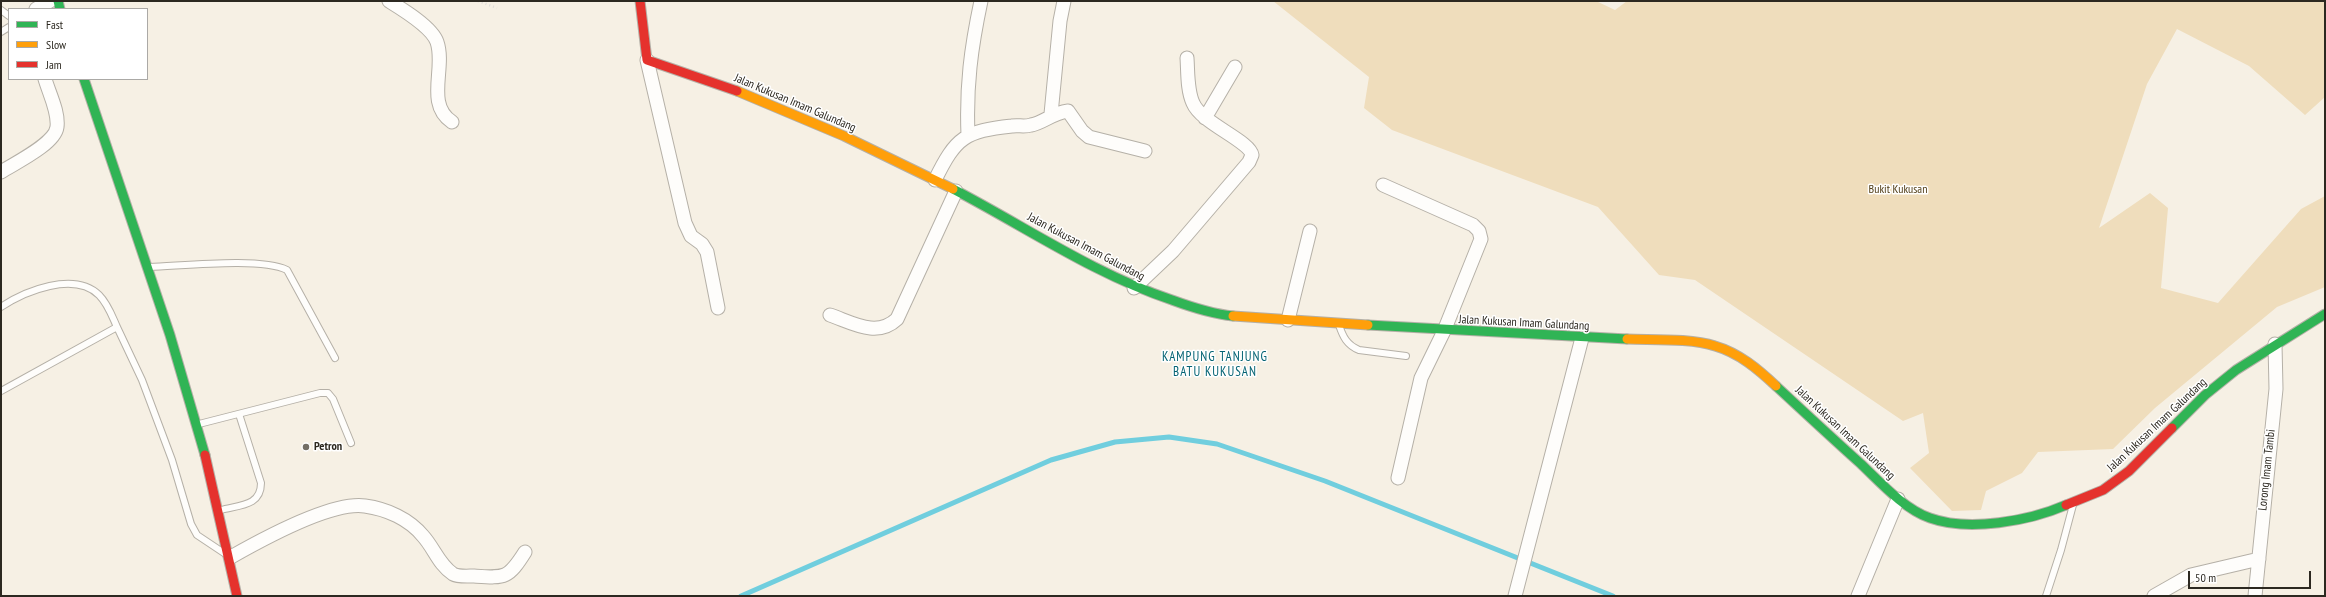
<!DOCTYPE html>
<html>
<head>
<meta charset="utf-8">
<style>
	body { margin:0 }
	#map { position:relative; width:2326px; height:597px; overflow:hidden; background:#f6f0e4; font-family:"PT Sans Narrow",sans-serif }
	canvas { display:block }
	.frame { position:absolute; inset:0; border:2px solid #2c2820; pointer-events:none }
	.legend { position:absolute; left:8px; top:8px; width:140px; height:72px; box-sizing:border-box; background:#fff; border:1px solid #aba9a6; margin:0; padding:5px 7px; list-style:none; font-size:12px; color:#2c2820 }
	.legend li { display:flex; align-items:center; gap:8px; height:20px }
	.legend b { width:20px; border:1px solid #aba9a6 }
	.scale { position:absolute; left:2188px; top:571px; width:123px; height:18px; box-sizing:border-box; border:2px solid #2c2820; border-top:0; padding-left:5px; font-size:12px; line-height:14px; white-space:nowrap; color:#2c2820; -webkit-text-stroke:3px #fff; paint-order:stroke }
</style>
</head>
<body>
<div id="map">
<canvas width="2326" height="597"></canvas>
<div class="frame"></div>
<ul class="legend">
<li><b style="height:5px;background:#30b455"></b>Fast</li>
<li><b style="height:5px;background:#ff9f0a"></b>Slow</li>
<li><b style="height:5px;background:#e5322d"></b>Jam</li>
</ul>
<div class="scale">50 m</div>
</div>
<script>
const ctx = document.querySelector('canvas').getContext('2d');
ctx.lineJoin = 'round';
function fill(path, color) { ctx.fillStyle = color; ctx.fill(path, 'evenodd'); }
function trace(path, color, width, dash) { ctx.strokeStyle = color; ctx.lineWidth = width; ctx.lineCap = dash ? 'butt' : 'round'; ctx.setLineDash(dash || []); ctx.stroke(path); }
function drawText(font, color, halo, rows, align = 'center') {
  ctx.font = font + ' "PT Sans Narrow",sans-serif'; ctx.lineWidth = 3; ctx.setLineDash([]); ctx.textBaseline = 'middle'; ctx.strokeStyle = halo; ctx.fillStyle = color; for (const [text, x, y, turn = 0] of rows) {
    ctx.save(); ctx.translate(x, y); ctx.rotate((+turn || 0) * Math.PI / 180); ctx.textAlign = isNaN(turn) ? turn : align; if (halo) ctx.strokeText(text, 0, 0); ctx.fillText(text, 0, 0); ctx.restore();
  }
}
fill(new Path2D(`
	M 1273,1 L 1596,1 L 1615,10 L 1627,1 L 2325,1 L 2325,97 L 2305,115 L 2249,66 L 2177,29 L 2147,84 L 2099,228 L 2150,193 L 2168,208 L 2161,288 L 2218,303 L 2301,209 L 2325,196 L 2325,287 L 2277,307 L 2155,408 L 2113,449 L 2038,452 L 2022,473 L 1986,491 L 1981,510 L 1952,511 L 1910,468 L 1929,453 L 1923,413 L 1903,421 L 1695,280 L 1659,275 L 1598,207 L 1392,130 L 1364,108 L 1369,77 Z`), '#efddbc');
trace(new Path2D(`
	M 741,596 L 1051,460 L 1115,442 L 1169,437 L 1217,444 L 1325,481 L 1613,596`), '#70cede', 5);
const lane = new Path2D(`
	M 1,10 L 9,16
	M 1,32 L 9,27
	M 150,267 C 182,266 261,257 287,270 L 335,358
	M 1,307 C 25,291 74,271 99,295 C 108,304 112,316 117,327
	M 1339,325 C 1343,337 1347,345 1359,350 L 1406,356
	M 1,391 L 117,327 L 142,380 L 172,460 L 191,524 L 197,535 L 224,553
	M 199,424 L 320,393 L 328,393 L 333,399 L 351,443
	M 221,510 C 240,505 261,506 261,483 L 239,414
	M 2046,596 L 2061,550 L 2073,505`);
const street = new Path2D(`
	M 389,1 C 402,9 432,27 437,42 C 446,68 425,104 452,122
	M 36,9 L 50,1
	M 647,60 L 685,223 L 691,236 L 702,244 L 707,252 L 718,308
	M 1051,114 L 1060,21 L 1064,1
	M 1205,118 L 1235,67
	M 968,135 C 966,86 971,48 981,1
	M 1,172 C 15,163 55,144 57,127 C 59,112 49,93 45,79
	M 935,180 C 956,137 965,131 1012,126 C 1018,125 1025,127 1031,125 C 1043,123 1052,113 1068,111 L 1082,131 L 1089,137 L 1145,151
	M 1383,185 L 1473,225 L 1479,231 L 1481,239 L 1444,331 L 1421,378 L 1398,478
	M 1134,288 L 1173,251 L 1249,162 L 1252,155 C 1250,141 1201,123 1193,103 C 1187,90 1188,72 1187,58
	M 830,315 C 853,323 877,338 897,319 L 956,191
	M 1288,320 L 1310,231
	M 231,557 C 261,540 332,501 365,506 C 387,509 409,519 423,536 C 434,548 439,565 453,574 C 458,577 468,576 474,576 C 505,578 508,579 525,552
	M 1515,596 L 1582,338
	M 1858,596 L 1898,499
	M 2154,596 L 2191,575 L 2259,559
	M 2255,596 L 2276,389 L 2275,344`);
const fast = new Path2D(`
	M 58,1 L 60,9
	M 84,79 L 170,335 L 205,455
	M 953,189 C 1026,227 1094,274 1172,300 C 1191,307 1213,314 1233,316
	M 1368,325 L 1627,339
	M 1776,386 C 1804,412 1832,438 1861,464 C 1880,482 1904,509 1930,518 C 1969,532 2029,521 2066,505
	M 2172,428 L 2205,395 L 2236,370 L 2325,314`);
const slow = new Path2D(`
	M 737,91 L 844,136 L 953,189
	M 1233,316 L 1368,325
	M 1627,339 C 1653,340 1691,338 1715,346 C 1739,353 1758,369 1776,386`);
const jam = new Path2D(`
	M 640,1 L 647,60 L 737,91
	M 205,455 L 237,596
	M 2066,505 L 2103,490 L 2129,471 L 2172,428`);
trace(lane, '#b5b0a7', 8);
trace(street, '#b5b0a7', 15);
trace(fast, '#b5b0a7', 11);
trace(slow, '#b5b0a7', 11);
trace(jam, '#b5b0a7', 11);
trace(new Path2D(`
	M 478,1 L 497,8`), '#dfdcd9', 2.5, [1, 3]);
trace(lane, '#fefdfb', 6);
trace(street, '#fefdfb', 13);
trace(fast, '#30b455', 9);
trace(slow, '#ff9f0a', 9);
trace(jam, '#e5322d', 9);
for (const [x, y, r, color] of [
	[306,447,4,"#736e65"]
]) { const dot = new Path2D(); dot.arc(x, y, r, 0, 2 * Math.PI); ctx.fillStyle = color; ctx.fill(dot); trace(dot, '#fff', 1.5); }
drawText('12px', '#2c2820', '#fff', [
	["Jalan Kukusan Imam Galundang",795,103,23],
	["Jalan Kukusan Imam Galundang",1086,247,28],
	["Jalan Kukusan Imam Galundang",1524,323,3],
	["Jalan Kukusan Imam Galundang",2157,425,-43],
	["Jalan Kukusan Imam Galundang",1845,433,43],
	["Lorong Imam Tambi",2267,470,-84]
]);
drawText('12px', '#53401a', '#fff', [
	["Bukit Kukusan",1898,190]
]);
drawText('bold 12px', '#2c2820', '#fff', [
	["Petron",314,447]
], 'left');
ctx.letterSpacing = '1px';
drawText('13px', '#046373', '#fff', [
	["KAMPUNG TANJUNG",1215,357],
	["BATU KUKUSAN",1215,372]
]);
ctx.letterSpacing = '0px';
</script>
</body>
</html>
